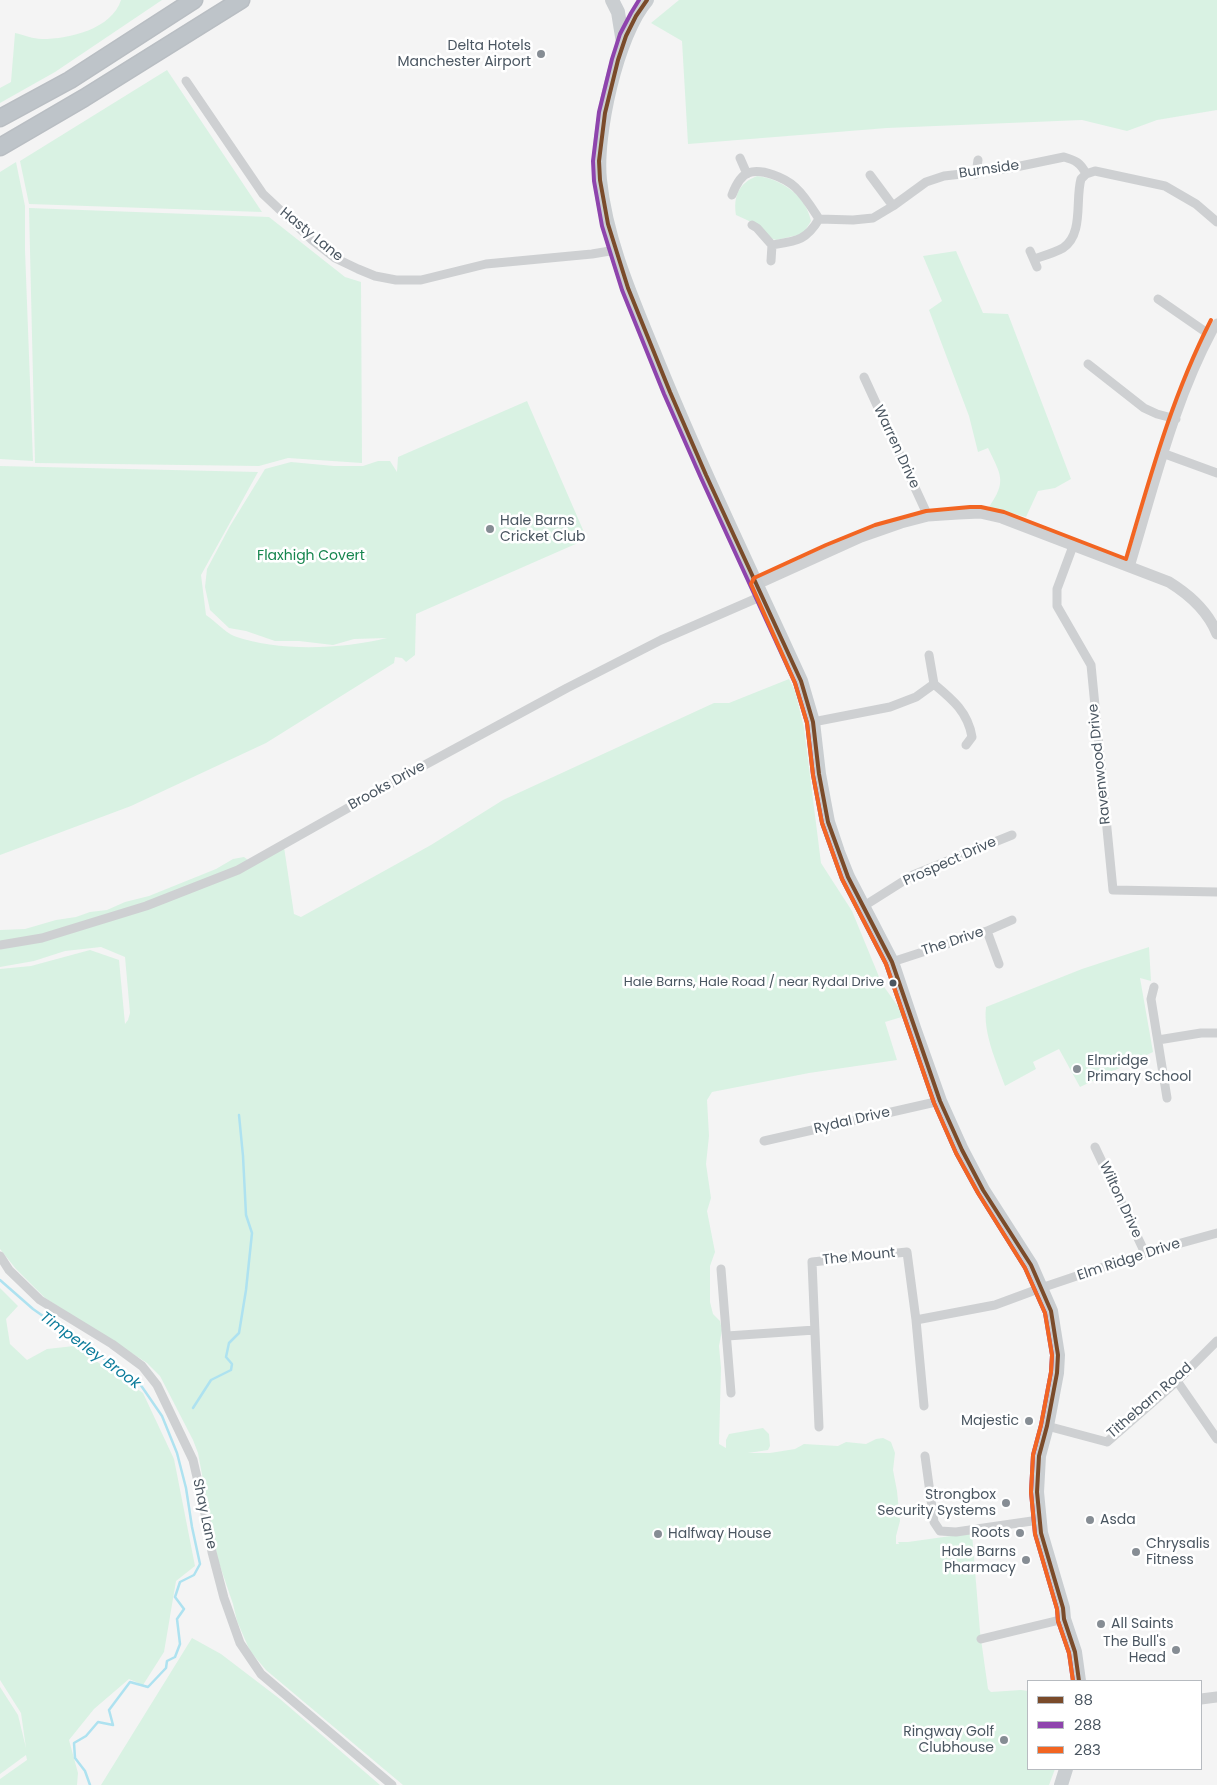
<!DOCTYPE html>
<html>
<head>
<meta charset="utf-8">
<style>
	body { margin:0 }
	#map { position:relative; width:1217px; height:1785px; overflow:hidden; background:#f4f4f4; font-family:Poppins,sans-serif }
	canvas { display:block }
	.legend { position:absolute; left:1027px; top:1680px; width:175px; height:90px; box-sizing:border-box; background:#fff; border:1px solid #b7bbc0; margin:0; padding:6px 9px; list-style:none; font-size:15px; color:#4a5661 }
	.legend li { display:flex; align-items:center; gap:10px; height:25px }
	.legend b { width:25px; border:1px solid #b7bbc0 }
</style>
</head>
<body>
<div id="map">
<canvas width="1217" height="1785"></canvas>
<ul class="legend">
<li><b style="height:6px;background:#7a4b2a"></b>88</li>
<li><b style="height:6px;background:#8e44ad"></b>288</li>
<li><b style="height:6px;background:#f26522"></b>283</li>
</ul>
</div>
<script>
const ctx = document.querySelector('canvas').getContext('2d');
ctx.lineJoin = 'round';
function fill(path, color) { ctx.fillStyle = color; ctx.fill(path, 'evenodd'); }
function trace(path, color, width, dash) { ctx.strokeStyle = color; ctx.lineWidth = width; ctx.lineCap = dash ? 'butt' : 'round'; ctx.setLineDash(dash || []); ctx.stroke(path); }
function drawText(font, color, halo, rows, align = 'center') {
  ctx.font = font + ' Poppins,sans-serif'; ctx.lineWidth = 5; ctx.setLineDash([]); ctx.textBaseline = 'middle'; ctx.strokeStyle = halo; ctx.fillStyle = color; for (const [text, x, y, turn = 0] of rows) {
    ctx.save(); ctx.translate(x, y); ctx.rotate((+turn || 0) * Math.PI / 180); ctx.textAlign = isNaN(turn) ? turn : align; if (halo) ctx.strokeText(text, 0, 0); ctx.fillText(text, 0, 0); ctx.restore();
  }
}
fill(new Path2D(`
	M 121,0 L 162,0 L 55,72 L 0,103 L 0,88 L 11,82 L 15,33 C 24,35 33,39 42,39 C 69,39 112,29 121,0 Z
	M 679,0 L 1217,0 L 1217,110 L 1157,120 L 1127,131 L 1082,120 L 887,128 L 688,144 L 682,41 L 651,23 Z
	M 167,70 L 262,212 L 29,204 L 20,161 Z
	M 16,162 L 25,206 L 25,250 L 33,461 L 0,459 L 0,172 Z
	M 757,176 C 782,179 806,196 811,221 L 803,234 L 776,240 L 770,238 L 760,226 L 736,215 C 733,196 739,183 757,176 Z
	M 29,208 L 269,217 L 345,277 L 361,282 L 362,463 L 288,458 L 259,466 L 35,463 Z
	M 956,251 L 983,313 L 1008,314 L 1071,479 L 1055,488 L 1038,491 L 1026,517 L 989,507 C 1007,481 1001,475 988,448 L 978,452 L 969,416 L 929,310 L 942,301 L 923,256 Z
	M 527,401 L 587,539 L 416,614 L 415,655 L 406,662 L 402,658 L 395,657 L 394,663 L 266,743 L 131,806 L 0,855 L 0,466 L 258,472 L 201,575 L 206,615 C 215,621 225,632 234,636 C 278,652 343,649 387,638 L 354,639 L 333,645 L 299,641 L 275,641 L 246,631 L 229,628 L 210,610 L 205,587 L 207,569 L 230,526 L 265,469 L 291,462 L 334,466 L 363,466 L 378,461 L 390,461 L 397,472 L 398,457 Z
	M 789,679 L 795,691 L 804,728 L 821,863 L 852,911 L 882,984 L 905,1016 L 885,1022 L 897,1060 L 809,1073 L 712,1092 L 707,1100 L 709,1136 L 706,1164 L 711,1198 L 707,1211 L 715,1252 L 710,1266 L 710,1302 L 713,1314 L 720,1321 L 722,1330 L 719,1346 L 721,1368 L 719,1444 L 726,1448 L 726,1440 L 729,1434 L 763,1428 L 769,1434 L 770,1446 L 768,1450 L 748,1453 L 770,1453 L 795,1449 L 804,1444 L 838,1446 L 846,1442 L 866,1444 L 876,1439 L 883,1438 L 891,1442 L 895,1453 L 893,1470 L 897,1491 L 900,1521 L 896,1536 L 896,1544 L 899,1544 L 898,1542 L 908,1542 L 972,1533 L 980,1632 L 988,1689 L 991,1692 L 1021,1690 L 1028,1691 L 1028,1769 L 1055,1769 L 1049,1785 L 403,1785 L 266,1670 L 250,1651 L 237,1621 L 233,1604 L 218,1560 L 198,1453 L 193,1440 L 160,1376 L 147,1363 L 45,1298 L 16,1269 L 0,1249 L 0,969 L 31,966 L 90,950 L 119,960 L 125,1024 L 128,1020 L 130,1013 L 125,957 L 101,947 L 65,951 L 34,961 L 0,967 L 0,930 L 25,929 L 56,920 L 76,917 L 90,912 L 107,910 L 125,902 L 149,896 L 216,869 L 233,859 L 244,857 L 252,863 L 284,847 L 294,914 L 301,917 L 431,845 L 503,800 L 714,703 L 729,703 Z
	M 1149,947 L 1151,981 L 1140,978 L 1153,1052 L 1080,1087 L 1059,1049 L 1033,1062 L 1036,1069 L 1005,1086 C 996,1061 983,1033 986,1007 L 1082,969 Z
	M 0,1288 L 18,1306 L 6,1319 L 10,1344 L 27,1360 L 47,1349 L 74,1346 L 143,1393 L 174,1459 L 195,1566 L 176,1581 L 164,1652 L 143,1685 L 129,1679 L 94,1709 L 69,1740 L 78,1773 L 77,1785 L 0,1785 L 0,1779 L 27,1760 L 26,1755 L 0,1774 L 0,1687 L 18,1715 L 26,1748 L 21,1713 L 0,1680 Z
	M 192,1638 L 221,1654 L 280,1699 L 380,1785 L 101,1785 Z`), '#d9f2e3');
trace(new Path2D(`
	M 0,1280 L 33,1309 L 140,1384 L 162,1416 L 177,1453 L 186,1488 L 192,1527 L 200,1564 L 194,1575 L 180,1582 L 175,1597 L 184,1609 L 177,1619 L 180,1644 L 175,1657 L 167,1661 L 166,1668 L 148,1687 L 130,1682 L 109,1710 L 113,1725 L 98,1722 L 86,1736 L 74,1743 L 75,1758 L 85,1771 L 90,1785
	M 193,1408 L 211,1380 L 231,1370 L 232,1364 L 226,1357 L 229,1343 L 239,1333 L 246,1290 L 252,1233 L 246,1215 L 243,1156 L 239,1115`), '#aee2f0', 2.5);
const motorway = new Path2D(`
	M 0,118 L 70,80 L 194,0
	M 0,147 L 84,98 L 241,0`);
trace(motorway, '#b9bec3', 19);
trace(new Path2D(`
	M 186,81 L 263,194 L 312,240 L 335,258 L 358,269 L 375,276 L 396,280 L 421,280 L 486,264 L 592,254 L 616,250
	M 740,158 L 747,174
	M 976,174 L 978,160
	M 870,175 L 893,206
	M 732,195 C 735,187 740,176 748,173 C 762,168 785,178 795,187 C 805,196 812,208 819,219 L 853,220 L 873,218 L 893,206 L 926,182 L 944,176 L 1006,169 L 1064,157 C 1075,160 1081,163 1086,174
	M 752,225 L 757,228 L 772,245 C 796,241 806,241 819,219
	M 1030,251 L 1037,267
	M 1034,259 C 1043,256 1054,253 1063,248 C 1084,234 1075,200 1081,179 L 1086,174 L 1095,171 L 1165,186 L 1196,204 L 1217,222
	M 771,261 L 772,245
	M 1158,299 L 1210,335
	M 1088,364 L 1144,408 L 1157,414 L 1176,419
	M 864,377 L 928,516
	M 1165,454 L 1217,473
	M 1073,546 L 1057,589 L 1057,606 L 1091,665 L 1113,890 L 1217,892
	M 1130,567 C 1155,485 1175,398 1217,323
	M 929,655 L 934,684
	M 813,722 L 890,707 L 916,697 L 934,684 C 952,699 968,712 972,737 L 966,745
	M 864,906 L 913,875 L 1012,835
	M 987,931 L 999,964
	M 0,945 L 42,938 L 146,906 L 238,870 L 410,773 L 567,688 L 661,640 L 762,596
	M 892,962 L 987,931 L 1012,920
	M 1154,987 L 1151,999 L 1167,1098
	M 1158,1040 L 1201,1033 L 1217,1033
	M 764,1141 L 940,1101
	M 1095,1147 L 1145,1253
	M 0,1256 L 9,1270 L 40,1300 L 112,1344 L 142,1366 L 157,1385 L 193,1460 L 203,1503 L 212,1552 L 224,1598 L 240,1643 L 261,1674 L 392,1785
	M 721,1269 L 731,1393
	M 916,1320 L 995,1305 L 1041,1288 L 1145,1253 L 1217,1233
	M 727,1336 L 815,1330
	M 1177,1381 L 1217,1439
	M 1047,1426 L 1107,1442 L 1177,1381 L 1217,1341
	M 819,1427 L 812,1262 L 907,1252 L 916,1320 L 924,1406
	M 925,1456 L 934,1522 L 940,1531 L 956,1532 L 1039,1520
	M 981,1639 L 1064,1619`), '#ced0d2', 9);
trace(new Path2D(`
	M 757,584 L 861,537 L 901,523 L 928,516 L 958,514 L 980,513 L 1002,518 L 1169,582 C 1190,595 1208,611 1217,634
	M 1201,1699 L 1217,1697`), '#ced0d2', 11);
trace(new Path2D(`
	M 612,0 L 618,12 L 623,43
	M 647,0 C 617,34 595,136 600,180 C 606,239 631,296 653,350 C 698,462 751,571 801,681 L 813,722 L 819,774 L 828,822 L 838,852 L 848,877 L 892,962 L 914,1028 L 940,1101 L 962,1150 L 983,1190 L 1031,1265 L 1051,1311 L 1058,1355 L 1057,1373 L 1047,1426 L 1039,1456 L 1037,1492 L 1041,1533 L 1063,1608 L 1064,1619 L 1075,1652 L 1079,1681
	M 1061,1785 L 1066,1769`), '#caced1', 14);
trace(motorway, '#bec4c9', 16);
trace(new Path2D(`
	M 647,0 L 636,16 L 626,36 L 618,60 L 605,113 L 599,161 L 600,180 L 608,224 L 628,288 L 670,392 L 706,475 L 801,681 L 813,722 L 819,774 L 828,822 L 848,877 L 892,962 L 940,1101 L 962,1150 L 983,1190 L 1031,1265 L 1051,1311 L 1058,1355 L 1057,1373 L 1047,1426 L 1039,1456 L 1037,1492 L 1041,1533 L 1063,1608 L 1064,1619 L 1075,1652 L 1079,1681`), '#7a4b2a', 4);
trace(new Path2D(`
	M 639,0 L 631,13 L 620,34 L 612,59 L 599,112 L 593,161 L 594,181 L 602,226 L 622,290 L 664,394 L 701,478 L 795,683 L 807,723 L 813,775 L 822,823 L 842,879 L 886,964 L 934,1103 L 956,1153 L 978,1193 L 1025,1268 L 1045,1313 L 1052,1355 L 1051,1372 L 1041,1425 L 1033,1455 L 1031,1492 L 1035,1534 L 1057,1609 L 1058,1621 L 1069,1653 L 1073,1681`), '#8e44ad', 4);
trace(new Path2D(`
	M 1073,1681 L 1069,1653 L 1058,1621 L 1057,1609 L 1035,1534 L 1031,1492 L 1033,1455 L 1041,1425 L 1051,1372 L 1052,1355 L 1045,1313 L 1025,1268 L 978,1193 L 956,1153 L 934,1103 L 886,964 L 842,879 L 822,823 L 813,775 L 807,723 L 795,683 L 751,584 L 754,578 L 826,545 L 875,525 L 926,511 L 970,507 L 981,507 L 1004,512 L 1126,559 C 1150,477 1172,396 1211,320`), '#f26522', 4);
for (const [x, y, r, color] of [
	[541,54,5,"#868d94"],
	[490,529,5,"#868d94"],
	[893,983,4.5,"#4a5661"],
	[1077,1069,5,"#868d94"],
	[1029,1421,5,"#868d94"],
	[1006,1503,5,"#868d94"],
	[1090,1520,5,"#868d94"],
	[1020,1533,5,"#868d94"],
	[658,1534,5,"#868d94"],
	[1136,1552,5,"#868d94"],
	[1026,1560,5,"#868d94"],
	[1101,1624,5,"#868d94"],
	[1176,1650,5,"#868d94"],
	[1004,1740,5,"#868d94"]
]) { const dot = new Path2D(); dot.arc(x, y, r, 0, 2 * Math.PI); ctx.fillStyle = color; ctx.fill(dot); trace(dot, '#fff', 2); }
drawText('13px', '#4a5661', '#fff', [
	["Hale Barns, Hale Road / near Rydal Drive",884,983]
], 'right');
drawText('14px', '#4a5661', '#fff', [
	["Delta Hotels",531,46],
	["Manchester Airport",531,62],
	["Hale Barns",500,521,"left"],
	["Cricket Club",500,537,"left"],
	["Elmridge",1087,1061,"left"],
	["Primary School",1087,1077,"left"],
	["Majestic",1019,1421],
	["Strongbox",996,1495],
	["Security Systems",996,1511],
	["Asda",1100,1520,"left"],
	["Roots",1010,1533],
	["Halfway House",668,1534,"left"],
	["Chrysalis",1146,1544,"left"],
	["Fitness",1146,1560,"left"],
	["Hale Barns",1016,1552],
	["Pharmacy",1016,1568],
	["All Saints",1111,1624,"left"],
	["The Bull's",1166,1642],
	["Head",1166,1658],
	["Ringway Golf",994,1732],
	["Clubhouse",994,1748]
], 'right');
drawText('14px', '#4a5661', '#fff', [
	["Burnside",989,170,-8],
	["Hasty Lane",311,235,39],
	["Warren Drive",896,447,65],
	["Ravenwood Drive",1100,764,-96],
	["Brooks Drive",387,786,-29],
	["Prospect Drive",950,862,-24],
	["The Drive",953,942,-18],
	["Rydal Drive",852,1121,-13],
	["Wilton Drive",1120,1200,65],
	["The Mount",859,1257,-6],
	["Elm Ridge Drive",1129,1260,-18],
	["Tithebarn Road",1150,1401,-41],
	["Shay Lane",204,1514,78]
]);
drawText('14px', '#17864f', '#fff', [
	["Flaxhigh Covert",311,556]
]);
drawText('italic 15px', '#0c7c9b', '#fff', [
	["Timperley Brook",90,1351,36]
]);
</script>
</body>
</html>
